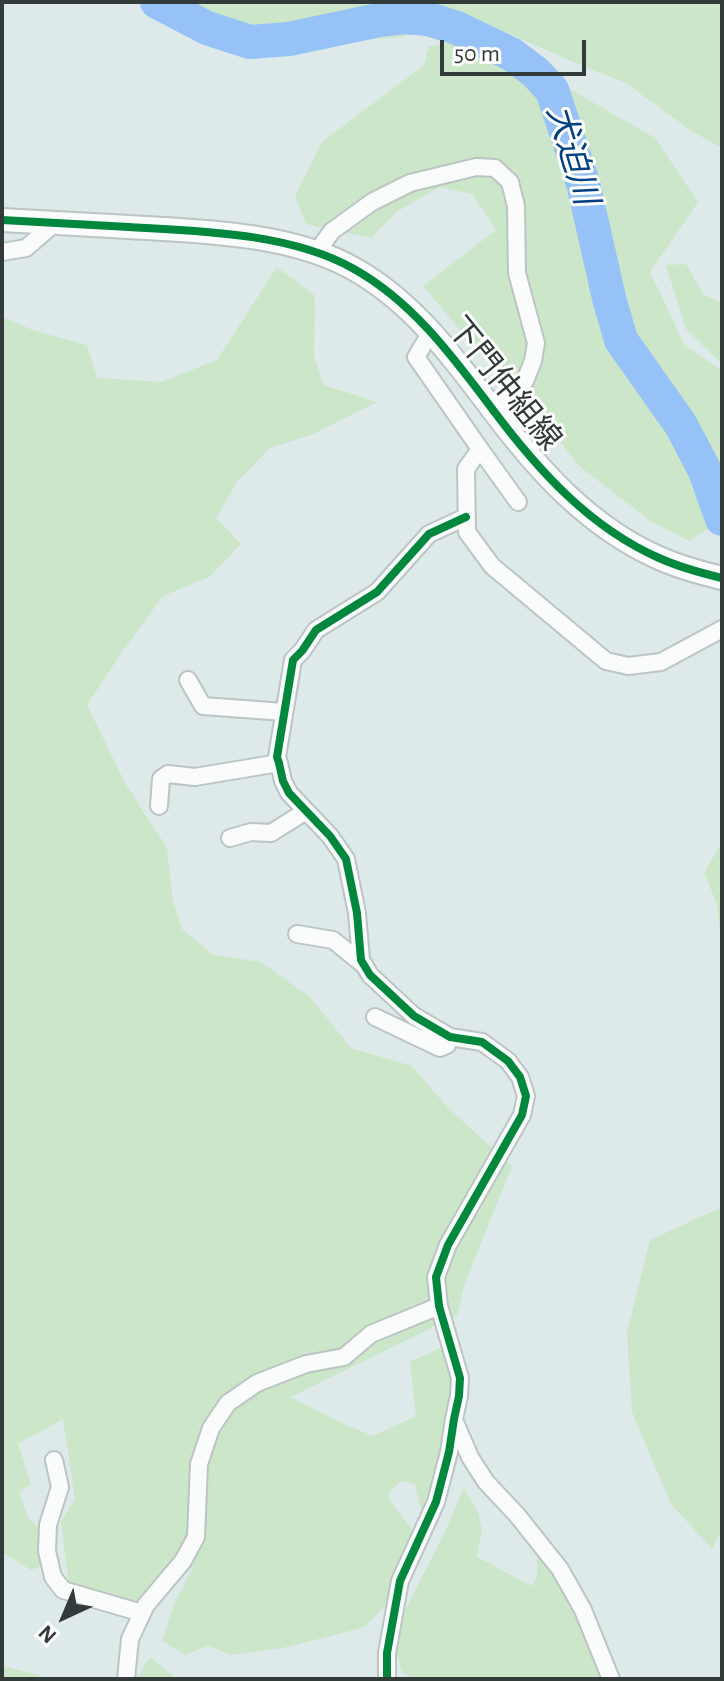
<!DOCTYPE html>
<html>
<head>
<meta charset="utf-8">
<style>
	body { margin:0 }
	#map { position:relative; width:724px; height:1681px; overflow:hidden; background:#dee9e9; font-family:"Alegreya Sans",sans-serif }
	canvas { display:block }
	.frame { position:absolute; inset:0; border:4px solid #323a3a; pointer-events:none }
	.north { position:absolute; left:24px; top:1577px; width:80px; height:80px; -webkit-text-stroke:6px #fff; paint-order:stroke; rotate:224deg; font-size:22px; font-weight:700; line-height:32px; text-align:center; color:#323a3a }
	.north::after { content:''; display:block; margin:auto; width:28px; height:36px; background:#323a3a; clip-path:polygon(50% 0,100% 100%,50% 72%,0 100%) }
	.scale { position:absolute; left:440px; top:40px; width:146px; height:36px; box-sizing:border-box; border:4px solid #323a3a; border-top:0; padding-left:10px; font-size:24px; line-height:28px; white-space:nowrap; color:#323a3a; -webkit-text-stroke:6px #fff; paint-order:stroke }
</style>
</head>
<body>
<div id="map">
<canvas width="724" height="1681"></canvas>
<div class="frame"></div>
<div class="north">N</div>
<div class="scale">50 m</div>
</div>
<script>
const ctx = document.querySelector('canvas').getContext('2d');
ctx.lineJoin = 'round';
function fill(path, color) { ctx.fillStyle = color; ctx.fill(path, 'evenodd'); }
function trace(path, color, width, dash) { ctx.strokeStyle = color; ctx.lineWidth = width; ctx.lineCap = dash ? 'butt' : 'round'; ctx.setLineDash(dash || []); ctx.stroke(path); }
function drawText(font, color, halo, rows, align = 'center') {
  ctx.font = font + ' "Alegreya Sans","Noto Sans JP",sans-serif'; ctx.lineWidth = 6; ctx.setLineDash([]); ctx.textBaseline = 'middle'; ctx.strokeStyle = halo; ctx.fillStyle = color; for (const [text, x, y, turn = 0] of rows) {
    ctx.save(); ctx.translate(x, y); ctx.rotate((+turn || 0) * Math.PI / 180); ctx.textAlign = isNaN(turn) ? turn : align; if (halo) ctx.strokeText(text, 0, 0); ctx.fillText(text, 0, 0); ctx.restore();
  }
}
fill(new Path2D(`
	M 145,2 L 722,2 L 722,148 L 690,130 L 626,83 L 571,61 L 478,20 L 396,38 L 287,41 Z
	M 474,40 L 568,88 L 655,138 L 698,202 L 650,272 L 685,346 L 722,370 L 722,555 L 718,523 L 689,541 L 652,522 L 579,466 L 544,421 L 536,397 L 488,363 L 423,286 L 496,230 L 472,194 L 440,187 L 398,211 L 371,238 L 306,224 L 295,196 L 322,142 L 424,65 L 429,46 Z
	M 686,264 L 703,294 L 722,303 L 722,364 L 686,329 L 666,265 Z
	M 277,267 L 315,296 L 314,356 L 323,385 L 377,402 L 311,435 L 270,448 L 237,482 L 216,518 L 241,544 L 209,577 L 163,596 L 124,649 L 87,705 L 125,783 L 167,848 L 173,901 L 182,929 L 214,955 L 261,962 L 310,997 L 351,1048 L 412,1066 L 448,1108 L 512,1166 L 465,1283 L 457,1315 L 291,1397 L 339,1422 L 373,1436 L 416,1416 L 410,1362 L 452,1342 C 457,1373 466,1405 462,1436 C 458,1471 440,1505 427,1537 L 415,1484 L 400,1481 L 387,1496 L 416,1535 L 404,1584 L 365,1627 L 283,1648 L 232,1655 L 208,1646 L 185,1655 L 162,1641 L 174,1605 L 194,1565 L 145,1619 L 70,1594 L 61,1522 L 75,1499 L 63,1419 L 18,1444 L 31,1484 L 19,1493 L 28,1517 L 50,1539 L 50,1563 L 31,1570 L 2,1552 L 2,317 L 35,331 L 87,345 L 97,378 L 161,382 L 217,360 Z
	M 722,842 L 722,955 L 717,904 L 704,873 Z
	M 722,1207 L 722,1529 L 712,1549 L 671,1504 L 632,1412 L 627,1333 L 650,1240 Z
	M 464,1488 L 478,1512 L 482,1530 L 477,1557 L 532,1586 L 537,1577 L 537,1555 L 551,1567 L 612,1679 L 413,1679 L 402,1672 L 392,1636 L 444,1534 Z
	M 150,1657 L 177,1679 L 136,1679 Z
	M 2,1666 L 54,1679 L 2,1679 Z`), '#cce6c9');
trace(new Path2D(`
	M 157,2 L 207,28 L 250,42 L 289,39 L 379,20 L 404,17 L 428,19 L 457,28 L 511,54 L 535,72 L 552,90 L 583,183 L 609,298 L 621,340 L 681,425 L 705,471 L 722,519`), '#96c2f7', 34);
const street = new Path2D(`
	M 2,252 L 26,248 L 55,223
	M 316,253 L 332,231 L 372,202 L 410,183 L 476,167 L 495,168 L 510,182 L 516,206 L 517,273 L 536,343 L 533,361 L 525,381 L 496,414
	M 431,332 L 416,357 L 480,449 L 466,469 L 467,532 L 492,566 L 606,661 L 628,666 L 661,662 L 722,629
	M 480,449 L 518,502
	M 188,680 L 203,706 L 284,712
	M 159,806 L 161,779 L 168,774 L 195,777 L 279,763
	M 230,838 L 251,832 L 271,833 L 306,811
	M 297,934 L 333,940 L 364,965
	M 375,1017 L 440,1048 L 447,1045 L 450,1037
	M 454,1420 L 470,1457 L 486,1482 L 517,1515 L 560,1569 L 583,1610 L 611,1679
	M 54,1460 L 60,1487 L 48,1525 L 47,1551 L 53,1577 L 63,1590 L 142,1613
	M 126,1679 L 130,1639 L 146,1605 L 183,1561 L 196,1537 L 199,1464 L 211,1428 L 228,1403 L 257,1383 L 306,1364 L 344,1357 L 371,1334 L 439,1306
	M 387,1679 L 387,1653 L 400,1581 L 436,1502 L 449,1452 L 454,1419 L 459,1396 L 460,1378 L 439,1306 L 436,1277 L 448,1245 L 522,1115 L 526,1096 L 520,1077 L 508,1061 L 482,1042 L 450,1037 L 414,1016 L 370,975 L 361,960 L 357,913 L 346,859 L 330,836 L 289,793 L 283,781 L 279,763 L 277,757 L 293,660 L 302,651 L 316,630 L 377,592 L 429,534 L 466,517`);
const secondary = new Path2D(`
	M 2,220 C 44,222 87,225 129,227 C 200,231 291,233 354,269 C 413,302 453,357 493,410 C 538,470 589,527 659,558 C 679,567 701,573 722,578`);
trace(street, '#bcc4c4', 20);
trace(secondary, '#bcc4c4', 26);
trace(street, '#fafcfc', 16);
trace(secondary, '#fafcfc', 22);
trace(new Path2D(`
	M 2,220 C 44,222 87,225 129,227 C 200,231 291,233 354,269 C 413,302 453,357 493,410 C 538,470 589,527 659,558 C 679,567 701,573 722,578
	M 387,1679 L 387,1653 L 400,1581 L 436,1502 L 449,1452 L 454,1419 L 459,1396 L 460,1378 L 439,1306 L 436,1277 L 448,1245 L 522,1115 L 526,1096 L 520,1077 L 508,1061 L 482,1042 L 450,1037 L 414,1016 L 370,975 L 361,960 L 357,913 L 346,859 L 330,836 L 289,793 L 283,781 L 279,763 L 277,757 L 293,660 L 302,651 L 316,630 L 377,592 L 429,534 L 466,517`), '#00873e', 8);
drawText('32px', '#323a3a', '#fff', [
	["下門仲組線",504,384,51]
]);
drawText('italic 34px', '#003f80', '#fff', [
	["犬迫川",572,155,73]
]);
</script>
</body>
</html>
